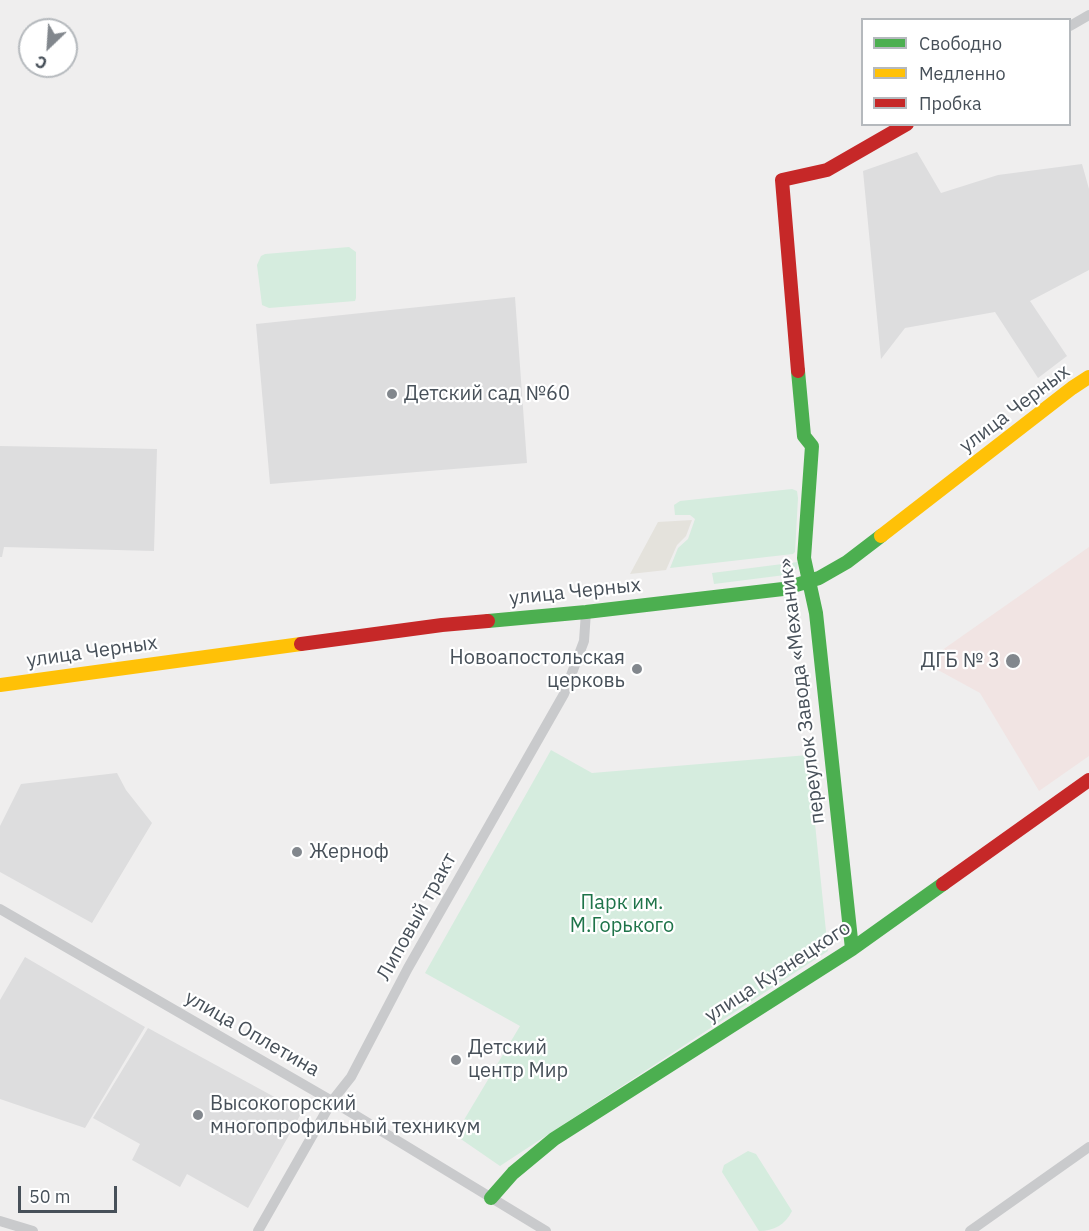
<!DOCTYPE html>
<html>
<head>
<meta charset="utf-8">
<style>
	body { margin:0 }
	#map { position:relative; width:1089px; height:1231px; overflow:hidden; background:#efeeee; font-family:"IBM Plex Sans",sans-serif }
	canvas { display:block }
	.legend { position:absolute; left:861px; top:18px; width:210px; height:108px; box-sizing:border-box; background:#fff; border:2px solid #b5b9bd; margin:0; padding:8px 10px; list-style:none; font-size:18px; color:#475059 }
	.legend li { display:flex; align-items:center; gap:12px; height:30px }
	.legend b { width:30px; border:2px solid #b5b9bd }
	.north { position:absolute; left:18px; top:18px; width:60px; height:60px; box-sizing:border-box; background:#fff; border:2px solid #b5b9bd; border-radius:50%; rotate:205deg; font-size:16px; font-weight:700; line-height:24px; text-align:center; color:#475059 }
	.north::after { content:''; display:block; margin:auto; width:21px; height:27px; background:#82878d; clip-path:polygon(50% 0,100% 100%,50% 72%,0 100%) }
	.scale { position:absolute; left:18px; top:1186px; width:99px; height:27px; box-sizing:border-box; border:3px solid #475059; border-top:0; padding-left:8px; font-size:18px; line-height:21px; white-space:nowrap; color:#475059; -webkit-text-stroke:4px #fff; paint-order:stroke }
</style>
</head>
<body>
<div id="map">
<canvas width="1089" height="1231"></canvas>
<ul class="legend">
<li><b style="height:8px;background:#4caf50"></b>Свободно</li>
<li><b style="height:8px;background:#ffc107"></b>Медленно</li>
<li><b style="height:8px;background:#c62828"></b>Пробка</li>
</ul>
<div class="north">С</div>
<div class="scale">50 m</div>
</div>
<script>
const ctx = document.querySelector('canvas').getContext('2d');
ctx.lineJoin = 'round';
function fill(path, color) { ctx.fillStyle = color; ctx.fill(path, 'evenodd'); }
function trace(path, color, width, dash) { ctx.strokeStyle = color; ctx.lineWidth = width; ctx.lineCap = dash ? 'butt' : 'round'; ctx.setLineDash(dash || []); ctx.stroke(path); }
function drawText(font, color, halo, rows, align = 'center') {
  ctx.font = font + ' "IBM Plex Sans",sans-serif'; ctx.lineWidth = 4.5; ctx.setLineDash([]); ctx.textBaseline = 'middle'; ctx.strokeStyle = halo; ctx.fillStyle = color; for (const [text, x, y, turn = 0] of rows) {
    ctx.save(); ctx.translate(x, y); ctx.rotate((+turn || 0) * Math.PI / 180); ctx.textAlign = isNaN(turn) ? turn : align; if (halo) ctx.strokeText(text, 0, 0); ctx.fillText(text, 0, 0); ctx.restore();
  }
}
fill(new Path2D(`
	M 692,520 L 686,536 L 677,545 L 666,570 L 630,574 L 658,522 Z`), '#e4e2dc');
fill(new Path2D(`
	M 917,152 L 941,193 L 998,175 L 1082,164 L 1089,189 L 1089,270 L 1030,301 L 1067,356 L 1038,378 L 995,312 L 905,328 L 881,359 L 863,171 Z
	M 515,297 L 527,463 L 270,484 L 256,324 Z
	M 0,446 L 157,449 L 154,551 L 4,547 L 2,557 L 0,557 Z
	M 117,773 L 126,790 L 152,823 L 92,923 L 0,872 L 0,826 L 21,784 Z
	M 25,957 L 145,1027 L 85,1128 L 0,1099 L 0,1000 Z
	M 148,1028 L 302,1112 L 248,1208 L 187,1174 L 180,1187 L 132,1160 L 140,1144 L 93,1118 Z`), '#ddddde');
fill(new Path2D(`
	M 1089,547 L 1089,756 L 1039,791 L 980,693 L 938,670 L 938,653 Z`), '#f1e4e3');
fill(new Path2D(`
	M 349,247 L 356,252 L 356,298 L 355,301 L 269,308 L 262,305 L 257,265 L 261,256 L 265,254 Z
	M 792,489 L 797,491 L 798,498 L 795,552 L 793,554 L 670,568 L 678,548 L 688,539 L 695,519 L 690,515 L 675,515 L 674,505 L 680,501 Z
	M 798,562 L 797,569 L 785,575 L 714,584 L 712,573 Z
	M 551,750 L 592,773 L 808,755 L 828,951 L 500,1166 L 455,1135 L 520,1026 L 425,973 Z
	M 748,1151 L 756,1154 L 792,1211 C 785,1225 774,1231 759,1231 L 722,1172 L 724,1165 Z`), '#d5ecde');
trace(new Path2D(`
	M 1070,26 L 1089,15
	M 0,909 L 332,1101 L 546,1231
	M 0,1221 L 33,1231
	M 258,1231 L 332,1101 L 351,1077 L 408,968 L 564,694 L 584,641 L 586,612
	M 970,1231 L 1089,1147`), '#c9cacc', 10);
trace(new Path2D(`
	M 798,371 L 804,436 L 812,446 L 804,558 L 816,613 L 852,949
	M 488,621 L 586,612 L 783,589 L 819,578 L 847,562 L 881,536
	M 491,1198 L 513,1173 L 554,1139 L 852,949 L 943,884`), '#4caf50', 14);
trace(new Path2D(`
	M 881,536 L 1072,388 L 1089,377
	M 0,685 L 301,644`), '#ffc107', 14);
trace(new Path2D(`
	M 798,371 L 782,180 L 827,170 L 907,124
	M 301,644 L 442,625 L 488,621
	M 943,884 L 1089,780`), '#c62828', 14);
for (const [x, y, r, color] of [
	[392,394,6,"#82878d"],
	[1013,661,8,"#82878d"],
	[637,669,6,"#82878d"],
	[297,852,6,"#82878d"],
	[456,1060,6,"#82878d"],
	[198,1115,6,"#82878d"]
]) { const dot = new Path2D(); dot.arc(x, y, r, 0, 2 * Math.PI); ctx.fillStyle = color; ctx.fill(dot); trace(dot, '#fff', 2); }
drawText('20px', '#475059', '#fff', [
	["Детский сад №60",404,394],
	["Новоапостольская",625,658,"right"],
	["церковь",625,681,"right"],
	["ДГБ № 3",1000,661,"right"],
	["Жерноф",309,852],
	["Детский",468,1048],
	["центр Мир",468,1071],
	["Высокогорский",210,1104],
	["многопрофильный техникум",210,1127]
], 'left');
drawText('20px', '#475059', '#fff', [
	["улица Черных",1015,409,-37],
	["улица Черных",575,592,-6],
	["улица Черных",92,652,-8],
	["переулок Завода «Механик»",802,691,-97],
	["Липовый тракт",417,917,-61],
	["улица Кузнецкого",778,972,-33],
	["улица Оплетина",252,1034,30]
]);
drawText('20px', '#1f744a', '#fff', [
	["Парк им.",622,903],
	["М.Горького",622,926]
]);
</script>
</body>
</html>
